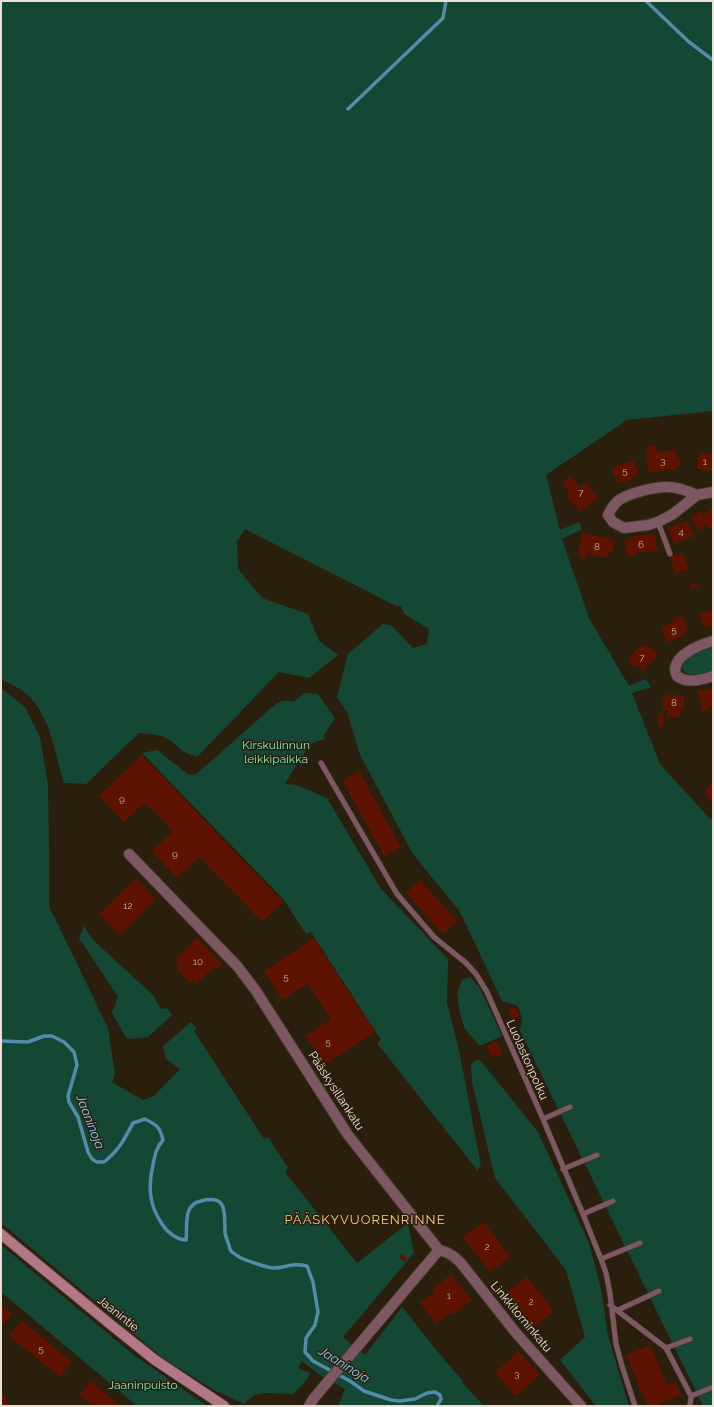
<!DOCTYPE html>
<html>
<head>
<meta charset="utf-8">
<style>
	body { margin:0 }
	#map { position:relative; width:714px; height:1407px; overflow:hidden; background:#2a1e0c; font-family:Raleway,sans-serif }
	canvas { display:block }
	.frame { position:absolute; inset:0; border:2px solid #e9e1d6; pointer-events:none }
</style>
</head>
<body>
<div id="map">
<canvas width="714" height="1407"></canvas>
<div class="frame"></div>
</div>
<script>
const ctx = document.querySelector('canvas').getContext('2d');
ctx.lineJoin = 'round';
function fill(path, color) { ctx.fillStyle = color; ctx.fill(path, 'evenodd'); }
function trace(path, color, width, dash) { ctx.strokeStyle = color; ctx.lineWidth = width; ctx.lineCap = dash ? 'butt' : 'round'; ctx.setLineDash(dash || []); ctx.stroke(path); }
function drawText(font, color, halo, rows, align = 'center') {
  ctx.font = font + ' Raleway,sans-serif'; ctx.lineWidth = 3; ctx.setLineDash([]); ctx.textBaseline = 'middle'; ctx.strokeStyle = halo; ctx.fillStyle = color; for (const [text, x, y, turn = 0] of rows) {
    ctx.save(); ctx.translate(x, y); ctx.rotate((+turn || 0) * Math.PI / 180); ctx.textAlign = isNaN(turn) ? turn : align; if (halo) ctx.strokeText(text, 0, 0); ctx.fillText(text, 0, 0); ctx.restore();
  }
}
fill(new Path2D(`
	M 1,1 L 713,1 L 713,411 L 627,420 L 546,475 L 560,530 L 579,522 L 582,529 L 562,539 L 589,618 L 629,686 L 646,679 L 651,687 L 632,693 L 660,764 L 710,819 L 713,818 L 713,1406 L 703,1406 L 520,1031 L 522,1018 L 518,1006 L 502,1001 L 460,912 L 413,854 L 360,755 L 347,712 L 337,697 L 348,654 L 383,624 L 391,625 L 413,648 L 427,644 L 429,629 L 404,614 L 401,606 L 396,606 L 245,529 L 237,541 L 238,569 L 262,598 L 308,614 L 319,641 L 338,655 L 309,678 L 279,672 L 198,756 C 184,756 179,746 168,739 C 159,734 149,734 139,733 L 86,784 L 64,783 C 56,756 50,718 30,697 C 22,689 11,684 1,679 Z
	M 713,646 L 713,671 L 697,675 L 685,673 L 682,668 L 684,660 L 698,651 Z
	M 1,688 L 25,707 L 40,737 L 48,785 L 49,844 L 49,906 L 108,1028 L 115,1074 L 112,1082 L 143,1100 L 154,1096 L 180,1069 L 166,1059 L 163,1046 L 191,1022 L 197,1029 L 194,1031 L 264,1139 L 268,1137 L 288,1168 L 285,1172 L 357,1263 L 408,1223 L 414,1253 L 343,1337 L 365,1355 L 402,1307 L 442,1357 L 463,1381 L 462,1382 L 484,1406 L 338,1406 L 345,1389 L 321,1376 L 302,1361 L 298,1368 L 311,1373 L 301,1387 L 292,1394 L 267,1393 L 254,1395 L 244,1404 L 216,1391 L 164,1359 L 1,1223 Z
	M 305,693 L 318,694 L 334,717 L 334,720 L 324,735 L 325,739 C 310,743 306,746 302,760 L 298,762 L 285,784 L 296,785 L 327,798 L 381,889 L 448,959 L 447,1003 L 460,1055 L 481,1166 L 477,1170 L 377,1043 L 381,1040 L 311,932 L 306,934 L 284,900 L 142,753 L 157,750 L 189,775 L 195,775 L 277,703 C 282,701 287,699 293,702 Z
	M 84,926 L 93,940 L 153,995 L 161,1009 L 167,1008 L 172,1015 L 148,1037 L 127,1039 L 112,1013 L 118,997 L 79,938 Z
	M 470,977 L 480,988 L 502,1036 L 480,1046 L 465,1029 L 460,1014 L 457,993 L 462,980 Z
	M 480,1060 L 538,1132 L 589,1243 L 601,1289 L 608,1336 L 629,1406 L 596,1406 L 560,1360 L 585,1337 L 566,1270 L 495,1178 L 472,1082 L 471,1066 L 474,1061 Z
	M 1,1245 L 134,1355 L 207,1406 L 137,1406 L 1,1292 Z`), '#144835');
trace(new Path2D(`
	M 646,1 L 689,42 L 713,60
	M 348,109 L 443,18 L 446,1
	M 1,1041 L 28,1042 L 44,1036 L 52,1036 L 64,1042 L 74,1052 L 77,1065 L 68,1096 L 69,1102 L 78,1117 L 88,1152 L 92,1159 L 97,1162 L 104,1162 C 119,1150 124,1140 133,1123 L 145,1119 C 157,1125 160,1127 163,1140 C 156,1148 155,1155 153,1165 C 148,1187 149,1205 162,1224 C 168,1233 175,1239 186,1240 C 188,1226 182,1205 201,1201 C 229,1194 224,1214 225,1233 C 226,1237 227,1241 229,1245 C 229,1246 230,1250 231,1251 C 233,1253 238,1256 241,1258 C 245,1260 268,1268 273,1268 C 287,1268 290,1262 307,1266 L 313,1282 L 318,1312 L 315,1325 L 306,1338 L 305,1352 L 313,1361 L 350,1381 L 364,1391 L 391,1400 L 400,1401 L 415,1399 L 427,1393 L 435,1392 L 440,1395 L 441,1399 L 437,1406`), '#548aab', 3.5);
fill(new Path2D(`
	M 656,445 L 657,452 L 676,450 L 677,458 L 680,458 L 680,465 L 676,466 L 676,469 L 648,472 L 646,451 L 648,451 L 647,446 Z
	M 699,453 L 713,455 L 713,471 L 697,469 Z
	M 633,460 L 639,474 L 631,477 L 632,479 L 623,483 L 623,482 L 618,483 L 611,468 Z
	M 571,476 L 580,487 L 585,482 L 598,498 L 580,512 L 566,495 L 569,492 L 562,483 Z
	M 713,508 L 713,532 L 707,524 L 699,531 L 690,518 L 700,511 L 703,515 Z
	M 688,521 L 694,536 L 674,544 L 668,528 Z
	M 582,533 L 609,538 L 609,541 L 615,542 L 613,552 L 609,552 L 608,558 L 586,554 L 585,559 L 580,558 L 580,554 L 578,554 Z
	M 655,534 L 657,551 L 635,553 L 635,556 L 627,556 L 625,540 L 632,539 L 632,536 Z
	M 683,553 L 689,569 L 675,574 L 670,557 Z
	M 697,582 L 698,587 L 691,589 L 690,584 Z
	M 713,611 L 713,625 L 703,627 L 700,613 Z
	M 682,616 L 688,629 L 683,632 L 685,634 L 668,643 L 661,628 L 669,624 L 669,623 L 670,622 L 671,623 L 673,622 L 672,621 L 674,619 Z
	M 647,644 L 658,655 L 643,671 L 637,665 L 635,668 L 629,662 L 631,660 L 629,657 L 641,646 L 643,648 Z
	M 713,688 L 713,706 L 708,707 L 709,710 L 702,712 L 698,691 Z
	M 668,695 L 684,695 L 684,710 L 680,710 L 680,717 L 667,717 L 667,710 L 663,710 L 663,696 Z
	M 658,713 L 664,713 L 663,727 L 658,727 Z
	M 142,755 L 283,902 L 262,922 L 199,857 L 177,878 L 152,851 L 173,831 L 145,803 L 124,822 L 99,796 Z
	M 359,771 L 401,847 L 384,856 L 343,781 Z
	M 713,781 L 713,804 L 704,792 L 710,786 L 712,788 L 709,784 Z
	M 136,878 L 156,899 L 120,935 L 99,914 Z
	M 420,880 L 457,921 L 443,934 L 406,893 Z
	M 197,938 L 222,964 L 217,969 L 214,967 L 196,984 L 193,980 L 190,983 L 176,968 L 179,965 L 174,961 Z
	M 314,938 L 375,1032 L 325,1064 L 306,1036 L 331,1019 L 308,983 L 282,1000 L 264,971 Z
	M 516,1007 L 520,1016 L 512,1020 L 508,1010 Z
	M 497,1041 L 503,1054 L 493,1058 L 487,1046 Z
	M 484,1222 L 510,1257 L 490,1272 L 463,1237 Z
	M 402,1254 L 407,1258 L 404,1262 L 399,1257 Z
	M 451,1274 L 472,1300 L 453,1315 L 451,1312 L 436,1324 L 420,1303 L 435,1292 L 433,1289 Z
	M 527,1277 L 554,1311 L 534,1327 L 507,1292 Z
	M 1,1305 L 12,1314 L 1,1327 Z
	M 22,1321 L 72,1362 L 60,1377 L 9,1336 Z
	M 650,1345 L 667,1385 L 676,1382 L 681,1395 L 656,1406 L 648,1406 L 626,1355 Z
	M 518,1351 L 540,1375 L 516,1396 L 495,1373 Z
	M 91,1381 L 120,1406 L 92,1406 L 79,1395 Z
	M 1,1389 L 9,1406 L 1,1406 Z`), '#5e1300');
const service = new Path2D(`
	M 658,522 L 670,554
	M 321,763 L 397,894 L 434,937 L 466,963 L 476,974 L 487,992 L 543,1119 L 583,1214 L 601,1259 L 606,1273 L 610,1294 L 616,1344 L 622,1366 L 635,1406
	M 543,1119 L 570,1107
	M 563,1169 L 597,1155
	M 583,1214 L 613,1201
	M 601,1259 L 640,1243
	M 610,1305 L 666,1348 L 691,1396 L 690,1406
	M 618,1310 L 659,1291
	M 666,1348 L 690,1339
	M 691,1396 L 713,1387`);
const minor = new Path2D(`
	M 697,495 C 688,491 677,487 667,487 C 654,487 630,493 619,500 C 614,504 611,509 608,515 L 613,522 L 624,528 L 648,525 L 658,522 L 673,514 L 697,495 L 713,492
	M 713,641 C 700,644 667,658 677,676 C 687,684 701,680 713,676
	M 129,854 L 238,967 L 256,991 L 348,1135 L 439,1250
	M 439,1250 C 449,1252 453,1256 460,1262 L 516,1333 L 581,1406
	M 309,1406 L 314,1398 L 439,1250`);
const secondary = new Path2D(`
	M 1,1234 L 110,1324 L 155,1360 L 224,1406`);
trace(service, '#453928', 6);
trace(minor, '#453928', 12);
trace(secondary, '#453928', 12);
trace(service, '#7d5862', 5);
trace(minor, '#7d5862', 10);
trace(secondary, '#b27887', 10);
drawText('10px', '#c6aea0', null, [
	["3",663,461],
	["1",705,462],
	["5",625,471],
	["7",581,493],
	["4",681,532],
	["6",641,545],
	["8",597,547],
	["5",674,630],
	["7",642,658],
	["8",674,703],
	["9",122,799],
	["9",175,854],
	["12",128,906],
	["10",198,962],
	["5",286,977],
	["5",328,1042],
	["2",487,1247],
	["1",449,1296],
	["2",531,1302],
	["5",41,1349],
	["3",517,1374]
]);
drawText('12px', '#6ff5c0', '#2a1e0c', [
	["Kirskulinnun",276,745],
	["leikkipaikka",276,759],
	["Jaaninpuisto",143,1385]
]);
drawText('12px', '#e9e1d6', '#2a1e0c', [
	["Luolastonpolku",527,1060,66],
	["Pääskysillankatu",336,1091,57],
	["Jaanintie",118,1314,39],
	["Linkkitorninkatu",521,1317,50]
]);
drawText('italic 13px', '#92c8f5', '#2a1e0c', [
	["Jaaninoja",90,1122,69],
	["Jaaninoja",344,1365,32]
]);
ctx.letterSpacing = '1px';
drawText('13px', '#f8ca86', '#2a1e0c', [
	["PÄÄSKYVUORENRINNE",365,1220]
]);
ctx.letterSpacing = '0px';
</script>
</body>
</html>
